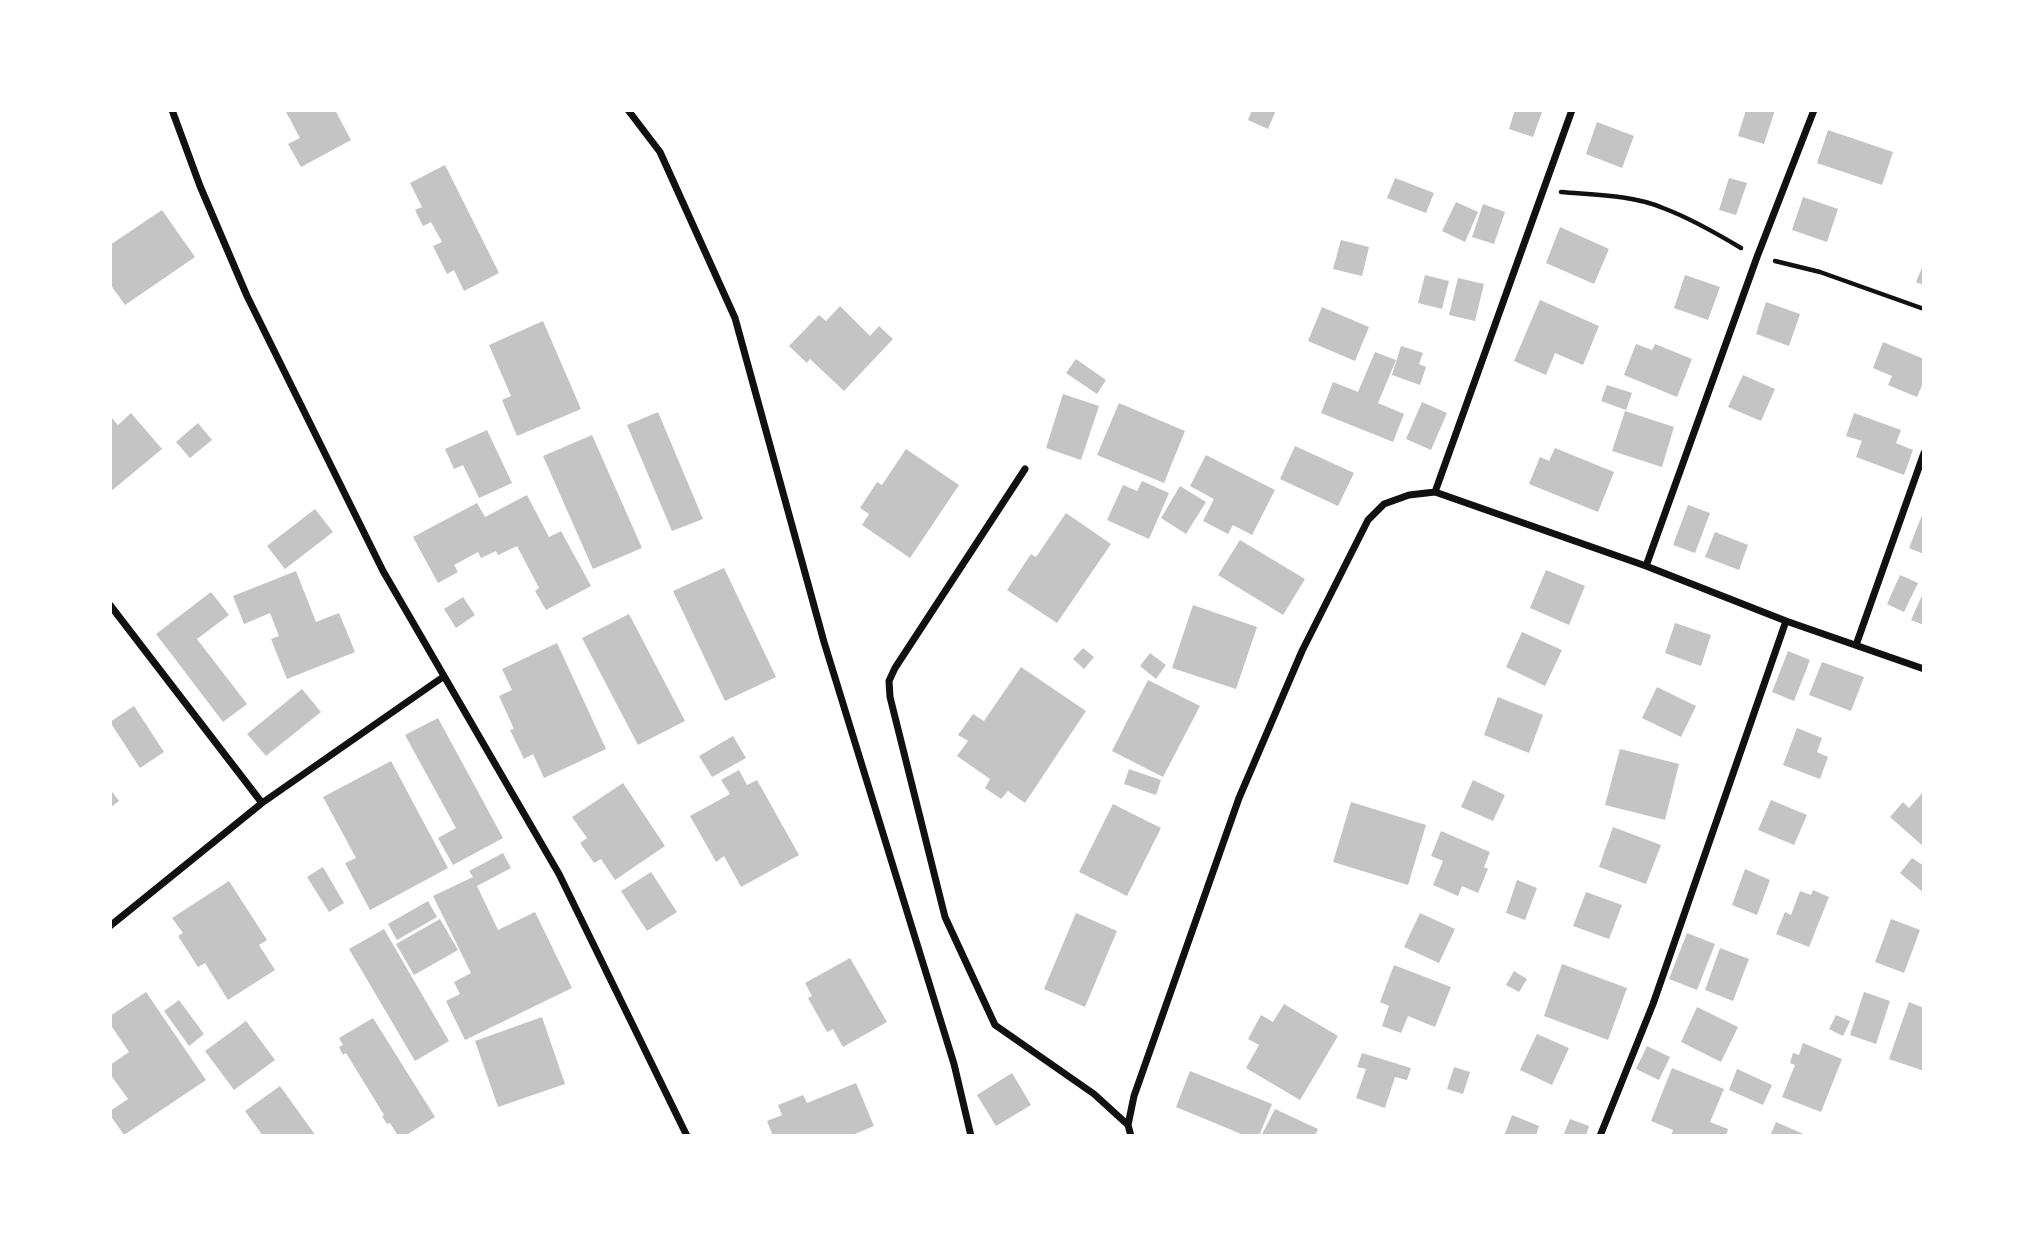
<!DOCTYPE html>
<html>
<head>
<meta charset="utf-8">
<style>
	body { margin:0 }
	#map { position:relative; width:2034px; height:1246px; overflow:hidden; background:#fff; font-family:"Noto Sans",sans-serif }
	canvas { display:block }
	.frame { position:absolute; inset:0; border:112px solid #fff; pointer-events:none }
</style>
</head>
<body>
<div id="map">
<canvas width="2034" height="1246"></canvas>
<div class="frame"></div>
</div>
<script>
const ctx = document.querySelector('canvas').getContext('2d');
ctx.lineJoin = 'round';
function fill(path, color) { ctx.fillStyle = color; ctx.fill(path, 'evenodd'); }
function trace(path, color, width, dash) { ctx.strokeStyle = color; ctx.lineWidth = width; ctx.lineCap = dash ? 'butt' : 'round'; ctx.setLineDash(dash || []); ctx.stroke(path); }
fill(new Path2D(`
	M 285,110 L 335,110 L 351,140 L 301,167 L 288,144 L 300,138 Z
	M 1252,110 L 1276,110 L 1268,129 L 1248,120 Z
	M 1515,110 L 1542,112 L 1533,137 L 1509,129 Z
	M 1746,110 L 1775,110 L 1764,144 L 1738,136 Z
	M 1597,122 L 1634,136 L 1622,168 L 1586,154 Z
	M 1828,130 L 1893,152 L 1882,185 L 1817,163 Z
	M 445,165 L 499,273 L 464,291 L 454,270 L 447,274 L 433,246 L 442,242 L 431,222 L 423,226 L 415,210 L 422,207 L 410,183 Z
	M 1395,178 L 1434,193 L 1426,213 L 1387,198 Z
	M 1729,178 L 1747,183 L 1736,215 L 1719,210 Z
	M 1803,197 L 1838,209 L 1827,242 L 1792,230 Z
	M 1456,202 L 1478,212 L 1465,242 L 1442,231 Z
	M 1483,204 L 1505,212 L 1494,244 L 1472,237 Z
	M 162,210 L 195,257 L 125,305 L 110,284 L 110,245 Z
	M 1560,227 L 1609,249 L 1594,284 L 1546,263 Z
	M 1341,240 L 1369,247 L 1362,276 L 1333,269 Z
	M 1924,263 L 1924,285 L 1916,282 Z
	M 1425,275 L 1449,281 L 1442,309 L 1418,303 Z
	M 1685,275 L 1720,287 L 1708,320 L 1674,308 Z
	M 1458,278 L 1484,284 L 1475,321 L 1449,315 Z
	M 1540,300 L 1599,326 L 1583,365 L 1555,353 L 1546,375 L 1514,361 Z
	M 1766,302 L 1800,314 L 1789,346 L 1756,334 Z
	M 840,306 L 870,336 L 879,326 L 893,339 L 844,391 L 810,359 L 807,363 L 789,346 L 819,315 L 826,321 Z
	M 1322,307 L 1369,327 L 1355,361 L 1308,341 Z
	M 543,321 L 581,409 L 517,436 L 502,400 L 511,396 L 489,345 Z
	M 1883,342 L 1924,359 L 1924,381 L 1917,397 L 1888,385 L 1892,376 L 1873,368 Z
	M 1636,344 L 1652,350 L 1655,344 L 1692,359 L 1677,397 L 1624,375 Z
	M 1401,346 L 1423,353 L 1419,364 L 1426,367 L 1420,385 L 1392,375 Z
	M 1375,352 L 1396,360 L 1378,403 L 1404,414 L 1393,442 L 1321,413 L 1333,382 L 1358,392 Z
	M 1076,359 L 1106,380 L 1097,394 L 1066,373 Z
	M 1743,375 L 1775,389 L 1761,421 L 1728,407 Z
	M 1607,385 L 1632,393 L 1626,410 L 1601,401 Z
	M 1063,394 L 1099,406 L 1081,460 L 1046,448 Z
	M 1422,402 L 1447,413 L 1431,450 L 1406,439 Z
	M 1119,403 L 1185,431 L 1164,483 L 1097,455 Z
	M 1625,411 L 1674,427 L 1662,467 L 1612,451 Z
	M 658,412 L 703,519 L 672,531 L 627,425 Z
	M 131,413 L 162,449 L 110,492 L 110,416 L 118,425 Z
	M 1854,413 L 1901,430 L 1896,443 L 1913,450 L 1904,475 L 1856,457 L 1862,441 L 1846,436 Z
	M 198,423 L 212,440 L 190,458 L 176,442 Z
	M 487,430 L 512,483 L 479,498 L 463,465 L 454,469 L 445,449 Z
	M 592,435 L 642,548 L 593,569 L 543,456 Z
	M 1295,446 L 1354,473 L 1338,506 L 1280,479 Z
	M 1555,448 L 1614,472 L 1598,512 L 1529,484 L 1540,457 L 1549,461 Z
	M 906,449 L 959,485 L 910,558 L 862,525 L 869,514 L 860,508 L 877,482 L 882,485 Z
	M 1206,455 L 1275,490 L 1252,535 L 1233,525 L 1228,534 L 1203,521 L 1214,499 L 1190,486 Z
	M 1142,481 L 1169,493 L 1149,539 L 1107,520 L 1123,485 L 1137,491 Z
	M 1180,486 L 1206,502 L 1186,534 L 1161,518 Z
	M 527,495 L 549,537 L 561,531 L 591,586 L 546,610 L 535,591 L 539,588 L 517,546 L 498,555 L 496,551 L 481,558 L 478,552 L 454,565 L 458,572 L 438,583 L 413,537 L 477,503 L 485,517 Z
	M 1688,505 L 1710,513 L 1695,553 L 1673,545 Z
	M 315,509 L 333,532 L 285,569 L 267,546 Z
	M 1924,510 L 1924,554 L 1909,548 Z
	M 1066,513 L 1111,544 L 1057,623 L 1007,590 L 1031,554 L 1036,557 Z
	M 1715,532 L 1748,545 L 1739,570 L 1705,557 Z
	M 1240,540 L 1305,579 L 1283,615 L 1218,575 Z
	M 724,568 L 776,677 L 725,701 L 673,591 Z
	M 1546,570 L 1585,586 L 1569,625 L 1530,608 Z
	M 296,571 L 316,622 L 339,613 L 355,652 L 287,679 L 271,639 L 279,636 L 270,613 L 244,624 L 233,596 Z
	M 1900,575 L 1918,583 L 1904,612 L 1887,604 Z
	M 1924,591 L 1924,625 L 1911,620 Z
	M 211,592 L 229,615 L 197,639 L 247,704 L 223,722 L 156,634 Z
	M 463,597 L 475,615 L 456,628 L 444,609 Z
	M 1193,605 L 1257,627 L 1236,689 L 1172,668 Z
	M 629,614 L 685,721 L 638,745 L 582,638 Z
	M 1675,623 L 1711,635 L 1701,666 L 1665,653 Z
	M 1522,632 L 1562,650 L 1545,686 L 1506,667 Z
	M 557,643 L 606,749 L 544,778 L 533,754 L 524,759 L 510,730 L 514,729 L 499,696 L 512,690 L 502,669 Z
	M 1083,648 L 1094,657 L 1084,669 L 1073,659 Z
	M 1788,651 L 1810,660 L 1794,701 L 1772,692 Z
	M 1150,653 L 1166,665 L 1156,679 L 1140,666 Z
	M 1822,662 L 1864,677 L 1851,711 L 1809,695 Z
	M 1021,667 L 1086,711 L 1025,803 L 1008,791 L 1001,799 L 985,788 L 990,779 L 957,756 L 968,741 L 958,735 L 973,714 L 984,721 Z
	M 1148,680 L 1200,706 L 1163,777 L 1112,751 Z
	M 1657,687 L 1696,706 L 1681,737 L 1642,718 Z
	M 302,689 L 321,712 L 266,756 L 247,734 Z
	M 1498,697 L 1543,715 L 1529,753 L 1484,735 Z
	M 134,706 L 164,752 L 140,768 L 110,722 Z
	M 438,718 L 503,838 L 453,865 L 438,838 L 456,828 L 405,735 Z
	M 1797,728 L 1822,738 L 1817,752 L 1828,757 L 1820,779 L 1783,765 Z
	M 733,736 L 746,758 L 712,777 L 699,756 Z
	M 1620,749 L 1679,764 L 1665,820 L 1605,805 Z
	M 391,761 L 448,868 L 370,910 L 345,863 L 356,858 L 323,797 Z
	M 1129,769 L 1161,780 L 1156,795 L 1124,784 Z
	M 739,770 L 747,785 L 757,780 L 799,855 L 741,887 L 724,856 L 716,862 L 690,816 L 730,794 L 721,780 Z
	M 1473,780 L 1505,795 L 1493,821 L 1461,807 Z
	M 623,783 L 665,846 L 615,880 L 601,859 L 594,863 L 580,843 L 587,838 L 572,817 Z
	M 110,789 L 119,801 L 110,808 Z
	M 1924,791 L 1924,847 L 1890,817 L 1903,802 L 1909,808 Z
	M 1771,800 L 1807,815 L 1794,845 L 1758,830 Z
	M 1351,802 L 1426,825 L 1408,885 L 1333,862 Z
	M 1113,804 L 1161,828 L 1127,896 L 1079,872 Z
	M 1613,827 L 1661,845 L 1646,884 L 1599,867 Z
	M 1441,831 L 1490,852 L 1484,867 L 1488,869 L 1478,893 L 1462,886 L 1458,896 L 1433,885 L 1443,861 L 1431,856 Z
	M 503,853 L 511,868 L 477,886 L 498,930 L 535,912 L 572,988 L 465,1040 L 446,1001 L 460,994 L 454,982 L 471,973 L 433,896 L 473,877 L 469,871 Z
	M 1912,858 L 1924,866 L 1924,893 L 1900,873 Z
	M 323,867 L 344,903 L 329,912 L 307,877 Z
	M 1745,869 L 1770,880 L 1757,915 L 1732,905 Z
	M 651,872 L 677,912 L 647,931 L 621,891 Z
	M 1517,880 L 1537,888 L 1525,920 L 1506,913 Z
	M 229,881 L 267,940 L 259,945 L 275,970 L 228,1000 L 205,963 L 198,967 L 178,936 L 183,933 L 172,918 Z
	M 1813,890 L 1829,897 L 1809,947 L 1776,934 L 1785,912 L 1791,915 L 1800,891 L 1811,895 Z
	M 1586,892 L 1622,905 L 1609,939 L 1573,926 Z
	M 428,901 L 437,917 L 397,940 L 388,924 Z
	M 1076,913 L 1117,931 L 1085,1007 L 1044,989 Z
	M 1420,913 L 1455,929 L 1439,963 L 1404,947 Z
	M 440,919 L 458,950 L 414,975 L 396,944 Z
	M 1891,919 L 1920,930 L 1904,973 L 1875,962 Z
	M 384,929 L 449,1041 L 415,1061 L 349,949 Z
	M 1687,933 L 1715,944 L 1697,990 L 1669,979 Z
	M 1720,948 L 1749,959 L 1733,1001 L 1705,990 Z
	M 850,958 L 887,1022 L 843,1047 L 833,1029 L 827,1032 L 808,998 L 812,996 L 805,983 Z
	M 1562,964 L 1627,988 L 1608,1040 L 1544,1016 Z
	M 1394,965 L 1451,987 L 1435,1027 L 1408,1016 L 1401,1033 L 1382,1026 L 1389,1006 L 1380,1002 Z
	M 1514,971 L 1527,979 L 1519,992 L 1506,985 Z
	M 146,992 L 206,1080 L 124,1135 L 110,1115 L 110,1111 L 128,1099 L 110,1074 L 110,1065 L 129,1052 L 110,1024 L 110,1016 Z
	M 1864,992 L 1890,1001 L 1876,1044 L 1850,1035 Z
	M 179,1000 L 204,1034 L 189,1046 L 164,1011 Z
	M 1909,1002 L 1924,1008 L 1924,1071 L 1889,1059 Z
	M 1284,1004 L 1338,1036 L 1300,1100 L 1246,1068 L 1259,1045 L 1248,1039 L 1261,1015 L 1273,1022 Z
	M 1697,1007 L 1738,1027 L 1721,1062 L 1681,1042 Z
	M 1836,1015 L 1850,1021 L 1843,1036 L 1829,1029 Z
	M 542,1017 L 565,1084 L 498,1107 L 475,1041 Z
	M 373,1018 L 435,1117 L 405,1136 L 398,1136 L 390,1123 L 387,1124 L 382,1116 L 384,1115 L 346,1053 L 343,1055 L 339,1047 L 343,1045 L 339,1038 Z
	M 246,1021 L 275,1060 L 234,1090 L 205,1051 Z
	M 1537,1034 L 1569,1048 L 1552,1085 L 1520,1070 Z
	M 1803,1043 L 1842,1059 L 1821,1112 L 1782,1097 L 1795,1065 L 1790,1063 L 1793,1053 L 1799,1055 Z
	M 1647,1046 L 1670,1057 L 1659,1080 L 1636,1069 Z
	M 1362,1053 L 1411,1068 L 1407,1080 L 1395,1077 L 1385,1108 L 1356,1098 L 1366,1069 L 1357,1067 Z
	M 1454,1067 L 1470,1072 L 1463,1094 L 1447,1089 Z
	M 1672,1068 L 1724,1089 L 1710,1122 L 1728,1129 L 1726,1136 L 1671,1136 L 1673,1130 L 1651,1121 Z
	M 1737,1069 L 1772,1085 L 1763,1105 L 1729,1090 Z
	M 1190,1071 L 1272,1104 L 1259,1136 L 1246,1136 L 1176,1107 Z
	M 1012,1073 L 1031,1105 L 996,1126 L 977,1095 Z
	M 856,1083 L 874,1126 L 850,1136 L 773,1136 L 767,1121 L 782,1115 L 778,1105 L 803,1095 L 807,1103 Z
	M 280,1086 L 316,1136 L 263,1136 L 245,1111 Z
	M 1275,1109 L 1318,1129 L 1315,1136 L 1261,1136 Z
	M 1512,1115 L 1539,1126 L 1536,1136 L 1504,1136 Z
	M 1570,1119 L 1589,1126 L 1586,1136 L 1563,1136 Z
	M 1776,1122 L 1808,1136 L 1770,1136 Z`), '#c4c4c4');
trace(new Path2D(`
	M 1561,192 C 1595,195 1632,195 1663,208 C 1690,218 1716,233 1741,248
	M 1775,261 L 1820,272 L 1924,309`), '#111', 4.5);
trace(new Path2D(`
	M 172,110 L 200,186 L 247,296 L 383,571 L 559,874 L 687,1136
	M 628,110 L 660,152 L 735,318 L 824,642 L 954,1064 L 971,1136
	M 1025,469 L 895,668 L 889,681 L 890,697 L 945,917 L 995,1025 L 1094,1094 L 1128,1125 L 1131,1136
	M 1435,492 L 1572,110
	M 1646,566 L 1757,257 L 1814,110
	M 110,605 L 262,803
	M 1856,645 L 1924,453
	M 110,926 L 262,803 L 443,677
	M 1128,1125 L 1134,1096 L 1239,798 L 1302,651 L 1368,520 L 1384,504 L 1409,495 L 1435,492 L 1646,566 L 1786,621
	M 1600,1136 L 1653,1004 L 1786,621 L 1924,669`), '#111', 7);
</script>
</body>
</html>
